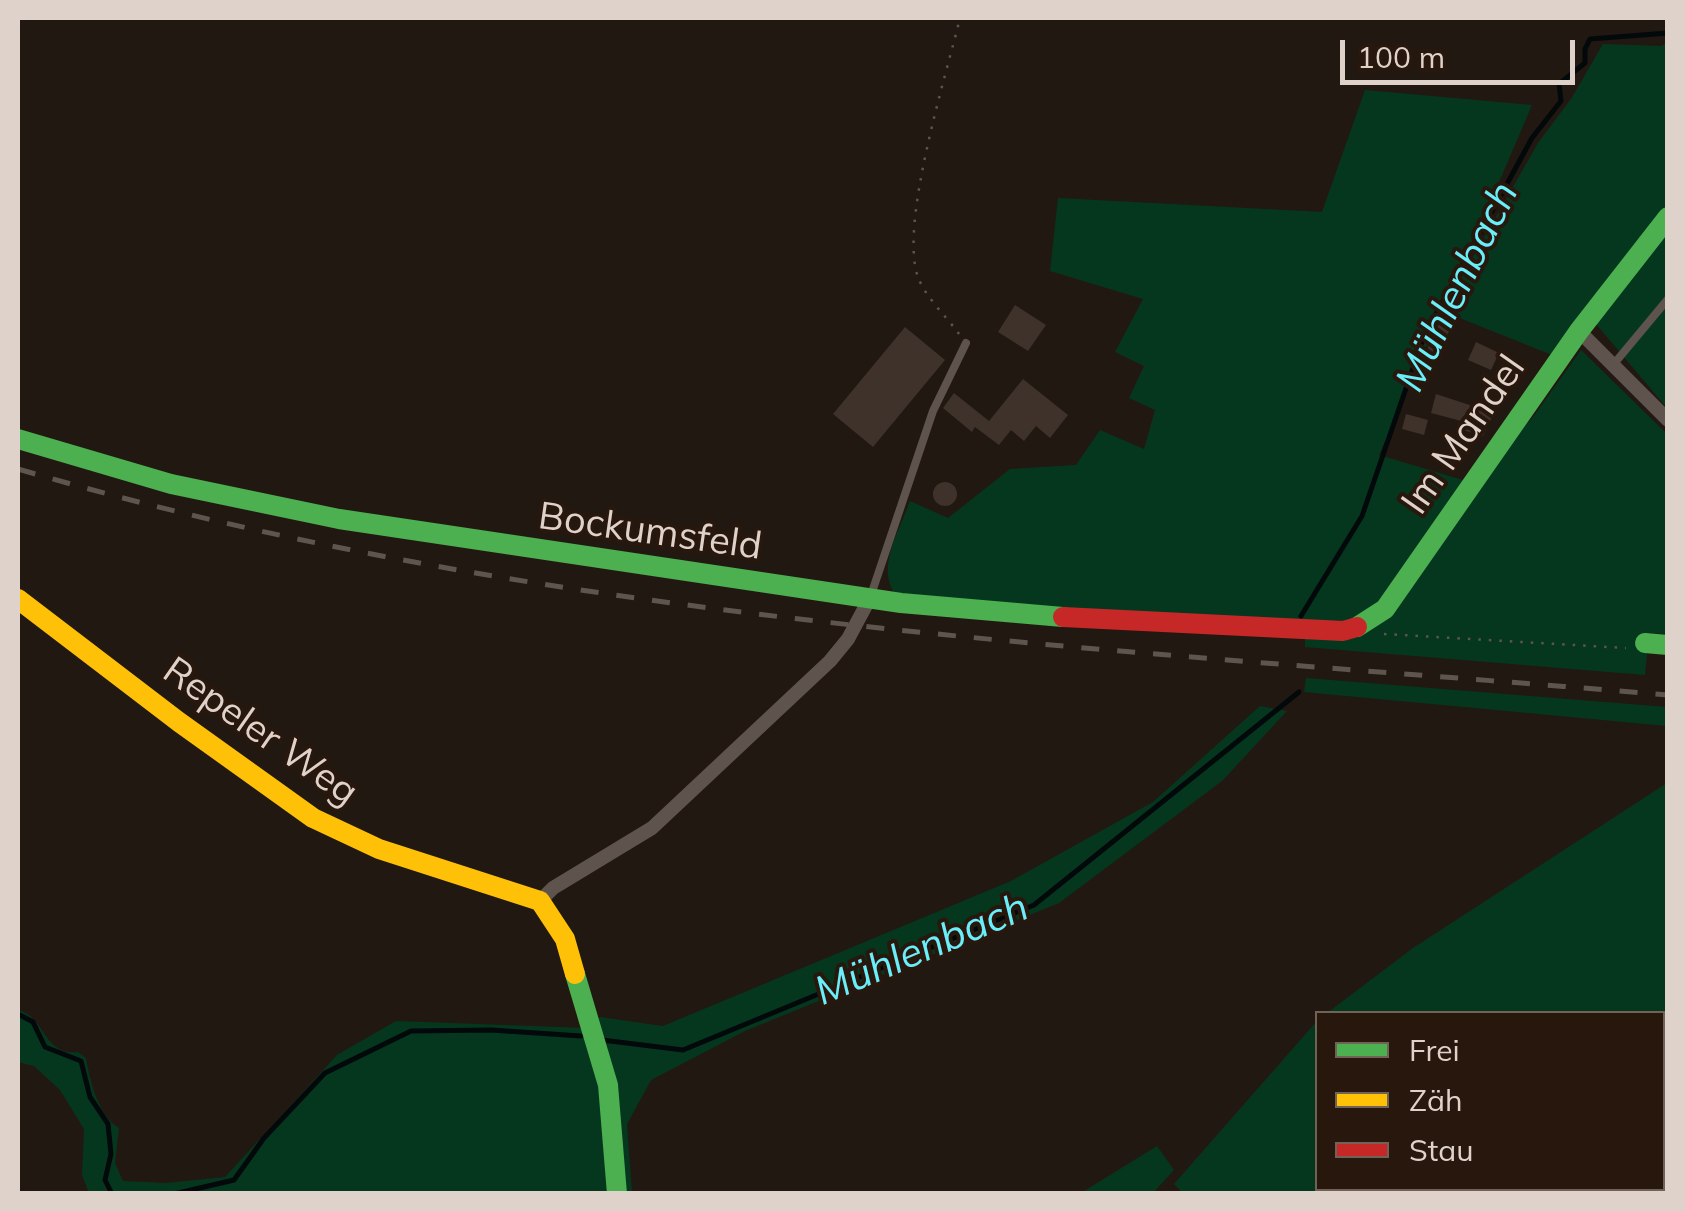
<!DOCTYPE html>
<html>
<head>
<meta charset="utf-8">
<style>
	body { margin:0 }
	#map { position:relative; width:1685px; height:1211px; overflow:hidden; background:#221812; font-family:Mulish,sans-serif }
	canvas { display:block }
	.frame { position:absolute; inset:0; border:20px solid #ded2cb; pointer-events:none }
	.legend { position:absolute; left:1315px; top:1011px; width:350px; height:180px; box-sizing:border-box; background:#28170c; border:2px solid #716258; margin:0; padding:12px 18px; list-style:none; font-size:30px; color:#ded2cb }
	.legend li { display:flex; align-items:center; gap:20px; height:50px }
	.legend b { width:50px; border:2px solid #716258 }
	.scale { position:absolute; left:1340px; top:40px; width:235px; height:45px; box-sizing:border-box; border:5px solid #ded2cb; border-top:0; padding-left:12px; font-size:30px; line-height:35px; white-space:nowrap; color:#ded2cb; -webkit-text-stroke:8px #28170c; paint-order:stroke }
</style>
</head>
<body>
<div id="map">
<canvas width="1685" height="1211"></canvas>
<div class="frame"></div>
<ul class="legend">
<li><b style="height:12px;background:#4caf50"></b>Frei</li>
<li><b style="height:12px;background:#ffc107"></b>Zäh</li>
<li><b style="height:12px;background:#c62828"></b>Stau</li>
</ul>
<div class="scale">100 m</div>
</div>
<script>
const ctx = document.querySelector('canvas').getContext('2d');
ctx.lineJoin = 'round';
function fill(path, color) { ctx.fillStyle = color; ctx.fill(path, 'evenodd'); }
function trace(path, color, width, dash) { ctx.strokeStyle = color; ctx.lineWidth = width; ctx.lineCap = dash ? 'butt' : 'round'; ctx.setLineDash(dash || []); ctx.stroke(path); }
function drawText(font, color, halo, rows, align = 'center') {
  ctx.font = font + ' Mulish,sans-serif'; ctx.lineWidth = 8; ctx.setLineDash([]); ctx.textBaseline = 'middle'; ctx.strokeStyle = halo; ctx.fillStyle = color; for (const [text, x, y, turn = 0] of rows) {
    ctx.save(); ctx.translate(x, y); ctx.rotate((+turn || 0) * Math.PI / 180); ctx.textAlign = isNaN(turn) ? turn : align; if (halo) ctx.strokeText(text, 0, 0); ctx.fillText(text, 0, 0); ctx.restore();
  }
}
fill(new Path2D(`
	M 1667,43 L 1667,204 L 1552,355 L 1442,311 L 1379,455 L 1473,483 L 1533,417 L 1581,350 L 1667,434 L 1667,634 L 1649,633 L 1645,675 L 1305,647 L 1305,625 L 1093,614 L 897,596 C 874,570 900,530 910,501 L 948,518 L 1010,469 L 1076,465 L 1100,430 L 1144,449 L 1155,410 L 1129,398 L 1144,366 L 1115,352 L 1143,299 L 1050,271 L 1058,198 L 1322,212 L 1365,90 L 1532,105 L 1449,299 L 1538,143 L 1571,99 L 1603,44 L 1661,46 Z
	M 1667,225 L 1667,408 L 1596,324 Z
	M 1306,678 L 1667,707 L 1667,726 L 1304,692 Z
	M 1260,706 L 1287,711 L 1222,781 L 1059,903 L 745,1031 L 651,1080 L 627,1124 L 632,1193 L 622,1193 L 607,1044 L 589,1042 L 602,1091 L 609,1194 L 89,1193 L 82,1175 L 84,1129 L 60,1090 L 34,1066 L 18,1062 L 18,1010 C 46,1017 43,1056 78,1052 L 86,1058 C 90,1081 98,1115 119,1128 L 115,1163 L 123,1181 L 166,1183 L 225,1177 L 337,1055 L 396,1021 L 586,1028 L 600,1017 L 663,1026 L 1011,881 L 1153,802 Z
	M 1667,783 L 1667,1193 L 1184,1194 L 1174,1184 L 1317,1021 L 1318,1188 L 1662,1188 L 1662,1014 L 1327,1013 L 1413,948 Z
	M 1157,1146 L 1174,1170 L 1153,1193 L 1081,1193 Z`), '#05371f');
trace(new Path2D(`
	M 1301,616 L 1362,516 L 1424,336 L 1532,138 L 1561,101 L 1559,84 L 1585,63 L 1585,49 L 1590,39 L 1668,33
	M 18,1014 L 33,1022 L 45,1047 L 81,1061 L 90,1097 L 108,1124 L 111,1154 L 105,1180 L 112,1194
	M 602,1040 L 683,1050 L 1034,905 L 1299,692
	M 174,1194 L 234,1180 L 264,1138 L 325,1073 L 411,1031 L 491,1030 L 581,1036`), '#03090a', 5);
fill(new Path2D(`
	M 1015,305 L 1046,325 L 1028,351 L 998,332 Z
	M 1440,322 L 1451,327 L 1434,363 L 1423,358 Z
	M 905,327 L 945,360 L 873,447 L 833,414 Z
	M 1476,342 L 1499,353 L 1491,370 L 1468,360 Z
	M 1023,379 L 1068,415 L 1050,438 L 1036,426 L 1024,441 L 1011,430 L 999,445 L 975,427 L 972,432 L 943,408 L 954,393 L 989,421 Z
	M 1436,394 L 1494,413 L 1483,436 L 1463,430 L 1465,422 L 1431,413 Z
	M 1406,414 L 1428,420 L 1424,435 L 1402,429 Z
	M933 494a12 12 0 1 1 24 0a12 12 0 1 1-24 0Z`), '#3e322b');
trace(new Path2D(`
	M 959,334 C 947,317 925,297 918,277 C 899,225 946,76 960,18
	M 1384,634 L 1626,648`), '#5e544f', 2.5, [2.5, 8]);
trace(new Path2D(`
	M 1613,365 L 1668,299
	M 870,598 L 933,411 L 966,343`), '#5e544d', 8);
trace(new Path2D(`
	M 1579,331 L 1668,420
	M 540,901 L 553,888 L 652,828 L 830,661 L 848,639 L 870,598`), '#5e544d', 14);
trace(new Path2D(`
	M 18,439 L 171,484 L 339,519 L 901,603 L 1063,617
	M 1357,627 L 1385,609 L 1579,331 L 1668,217
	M 1645,643 L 1668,645
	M 575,974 L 608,1085 L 617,1194`), '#4caf50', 20);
trace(new Path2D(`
	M 18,599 L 179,722 L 313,818 L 379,849 L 540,901 L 565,939 L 575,974`), '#ffc107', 20);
trace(new Path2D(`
	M 1063,617 L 1343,631 L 1357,627`), '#c62828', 20);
trace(new Path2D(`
	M 18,469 C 555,626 1113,648 1668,695`), '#5e554f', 5, [18, 18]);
drawText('38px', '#ded2cb', '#28170c', [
	["Im Mandel",1464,435,-55],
	["Bockumsfeld",650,532,8],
	["Repeler Weg",260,732,35]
]);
drawText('italic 40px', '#6aeef9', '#28170c', [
	["Mühlenbach",1458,287,-64],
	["Mühlenbach",922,950,-23]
]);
</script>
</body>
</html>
